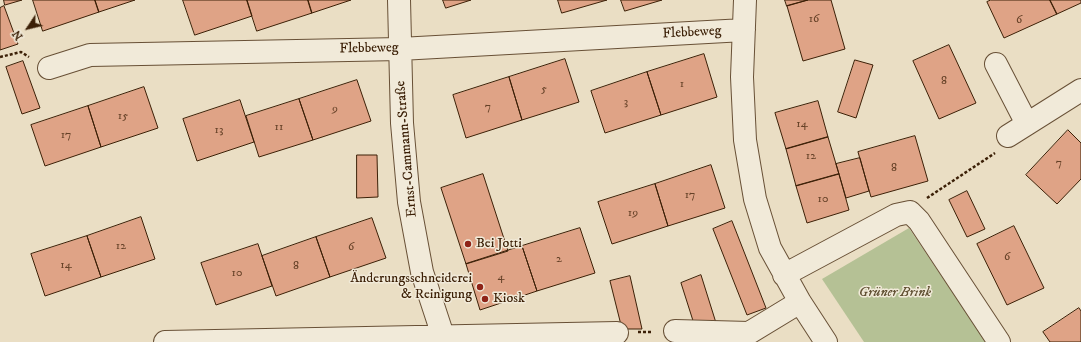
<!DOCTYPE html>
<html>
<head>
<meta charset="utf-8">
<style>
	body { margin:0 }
	#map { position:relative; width:1081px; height:342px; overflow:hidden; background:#eadec4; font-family:"IM FELL DW Pica",serif }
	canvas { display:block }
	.north { position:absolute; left:8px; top:8px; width:40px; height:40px; -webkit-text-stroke:3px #f1ead9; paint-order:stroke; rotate:235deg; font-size:11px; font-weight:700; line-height:16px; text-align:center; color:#3c2007 }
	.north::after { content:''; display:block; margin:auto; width:14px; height:18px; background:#3c2007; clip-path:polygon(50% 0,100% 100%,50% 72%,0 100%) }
</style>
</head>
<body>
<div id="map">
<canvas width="1081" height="342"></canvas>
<div class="north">N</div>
</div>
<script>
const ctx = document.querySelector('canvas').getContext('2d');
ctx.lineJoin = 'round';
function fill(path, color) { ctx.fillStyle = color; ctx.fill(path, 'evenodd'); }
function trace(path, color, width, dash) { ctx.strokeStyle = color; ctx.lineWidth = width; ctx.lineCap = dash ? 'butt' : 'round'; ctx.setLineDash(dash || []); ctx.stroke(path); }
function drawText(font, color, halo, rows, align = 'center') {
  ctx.font = font + ' "IM FELL DW Pica",serif'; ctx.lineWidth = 3; ctx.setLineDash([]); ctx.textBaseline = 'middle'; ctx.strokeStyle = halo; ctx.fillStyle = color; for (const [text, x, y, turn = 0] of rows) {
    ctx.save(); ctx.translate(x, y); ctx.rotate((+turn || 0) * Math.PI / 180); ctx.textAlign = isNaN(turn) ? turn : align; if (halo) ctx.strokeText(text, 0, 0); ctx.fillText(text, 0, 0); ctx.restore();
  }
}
fill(new Path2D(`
	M 909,228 L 986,342 L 864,342 L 822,279 Z`), '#b5c195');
const building = new Path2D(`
	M 4,0 L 22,0 L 5,5 Z
	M 33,0 L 95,0 L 99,12 L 43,31 Z
	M 95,0 L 135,0 L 99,12 Z
	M 183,0 L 247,0 L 252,16 L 195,35 Z
	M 247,0 L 308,0 L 312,13 L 257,31 Z
	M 308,0 L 351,0 L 312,13 Z
	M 443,0 L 471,0 L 446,8 Z
	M 558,0 L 607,0 L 562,13 Z
	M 621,0 L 662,0 L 625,11 Z
	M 785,0 L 808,0 L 787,6 Z
	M 808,0 L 831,0 L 845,49 L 803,61 L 787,6 Z
	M 991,0 L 1050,0 L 1057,14 L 1004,38 L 987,2 Z
	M 1050,0 L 1081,0 L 1081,3 L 1057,14 Z
	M 4,6 L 18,44 L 0,50 L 0,8 Z
	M 949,45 L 976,103 L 939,119 L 913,61 Z
	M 704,54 L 717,97 L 661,115 L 647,72 Z
	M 565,59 L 579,102 L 522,120 L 509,77 Z
	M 855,60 L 873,65 L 856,118 L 838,112 Z
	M 23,61 L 40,108 L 22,114 L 6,67 Z
	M 647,72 L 661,115 L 605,133 L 591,91 Z
	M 509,77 L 522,120 L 466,138 L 453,95 Z
	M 357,80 L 371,121 L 313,140 L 299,99 Z
	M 144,87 L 158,128 L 101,147 L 88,106 Z
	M 299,99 L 313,140 L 259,157 L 246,116 Z
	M 240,100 L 254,142 L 197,161 L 183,119 Z
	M 818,101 L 828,137 L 786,149 L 775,113 Z
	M 88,106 L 101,147 L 45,166 L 31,125 Z
	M 1068,130 L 1081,143 L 1081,179 L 1057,204 L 1026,175 Z
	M 915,136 L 928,181 L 871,197 L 858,152 Z
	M 828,137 L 839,174 L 796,186 L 786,149 Z
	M 357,155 L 377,155 L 378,197 L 357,198 Z
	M 860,158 L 869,191 L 846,198 L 836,164 Z
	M 711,165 L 725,208 L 668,226 L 655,184 Z
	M 483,174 L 508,251 L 466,264 L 441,188 Z
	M 839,174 L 849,210 L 807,223 L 796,186 Z
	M 655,184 L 668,226 L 612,244 L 598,202 Z
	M 967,191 L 985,229 L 967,237 L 949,200 Z
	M 141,217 L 155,259 L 101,277 L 87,236 Z
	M 372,218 L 386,258 L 330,277 L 316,237 Z
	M 732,221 L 766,308 L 747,315 L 713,229 Z
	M 1014,226 L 1044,288 L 1007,305 L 977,244 Z
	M 580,228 L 595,273 L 537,291 L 522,246 Z
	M 87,236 L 101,277 L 45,296 L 31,254 Z
	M 316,237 L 330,277 L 276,296 L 262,256 Z
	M 258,244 L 272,286 L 216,305 L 201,263 Z
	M 522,246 L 537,291 L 480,310 L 466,264 Z
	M 701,275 L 717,326 L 695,327 L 681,283 Z
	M 630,276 L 642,329 L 622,329 L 610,281 Z
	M 1079,308 L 1081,311 L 1081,342 L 1050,342 L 1043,332 Z`);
fill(building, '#dfa386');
trace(building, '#3c2007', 1);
const minor = new Path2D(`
	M 399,0 L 402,123 L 409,202 L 422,272 L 445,342
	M 745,0 L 742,77 L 745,140 L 755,199 L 770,248 L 800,302 L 826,342
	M 996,64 L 1027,124
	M 49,68 L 90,55 L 400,49 L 744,30
	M 1008,136 L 1081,90
	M 784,275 L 896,215 L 910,212 L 919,221 L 999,342
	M 675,331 L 749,333 L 800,302
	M 165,342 L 617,333`);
trace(minor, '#685036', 24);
trace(new Path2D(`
	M 0,57 L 21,52 L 29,57
	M 927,198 L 995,153
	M 638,332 L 653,332`), '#3c2007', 2.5, [3, 2]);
trace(minor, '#f1ead9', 22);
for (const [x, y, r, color] of [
	[468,244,4,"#8f2418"],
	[480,287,4,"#8f2418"],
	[485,299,4,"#8f2418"]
]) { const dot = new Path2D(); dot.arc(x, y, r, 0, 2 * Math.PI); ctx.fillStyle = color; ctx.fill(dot); trace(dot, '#f1ead9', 1.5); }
drawText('12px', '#654127', null, [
	["16",814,20],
	["6",1019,21],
	["8",944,82],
	["1",682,85],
	["5",544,90],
	["3",626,103],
	["7",488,108],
	["9",335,110],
	["15",123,117],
	["14",802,125],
	["11",279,128],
	["13",219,131],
	["17",66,136],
	["12",811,157],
	["7",1059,164],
	["8",894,169],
	["17",690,196],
	["10",823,200],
	["19",633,214],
	["12",121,247],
	["6",351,248],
	["6",1007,258],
	["2",559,260],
	["14",66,266],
	["8",296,267],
	["10",237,274],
	["4",501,278]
]);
drawText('14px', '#3c2007', '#f1ead9', [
	["Flebbeweg",692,33,-3],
	["Flebbeweg",369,49,-1],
	["Ernst-Cammann-Straße",407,149,-95]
]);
drawText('14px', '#3c2007', '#f1ead9', [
	["Bei Jotti",476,244],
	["Änderungsschneiderei",472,279,"right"],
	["& Reinigung",472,295,"right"],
	["Kiosk",493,299]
], 'left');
drawText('italic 14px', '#605032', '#f1ead9', [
	["Grüner Brink",895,293]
]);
</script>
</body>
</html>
